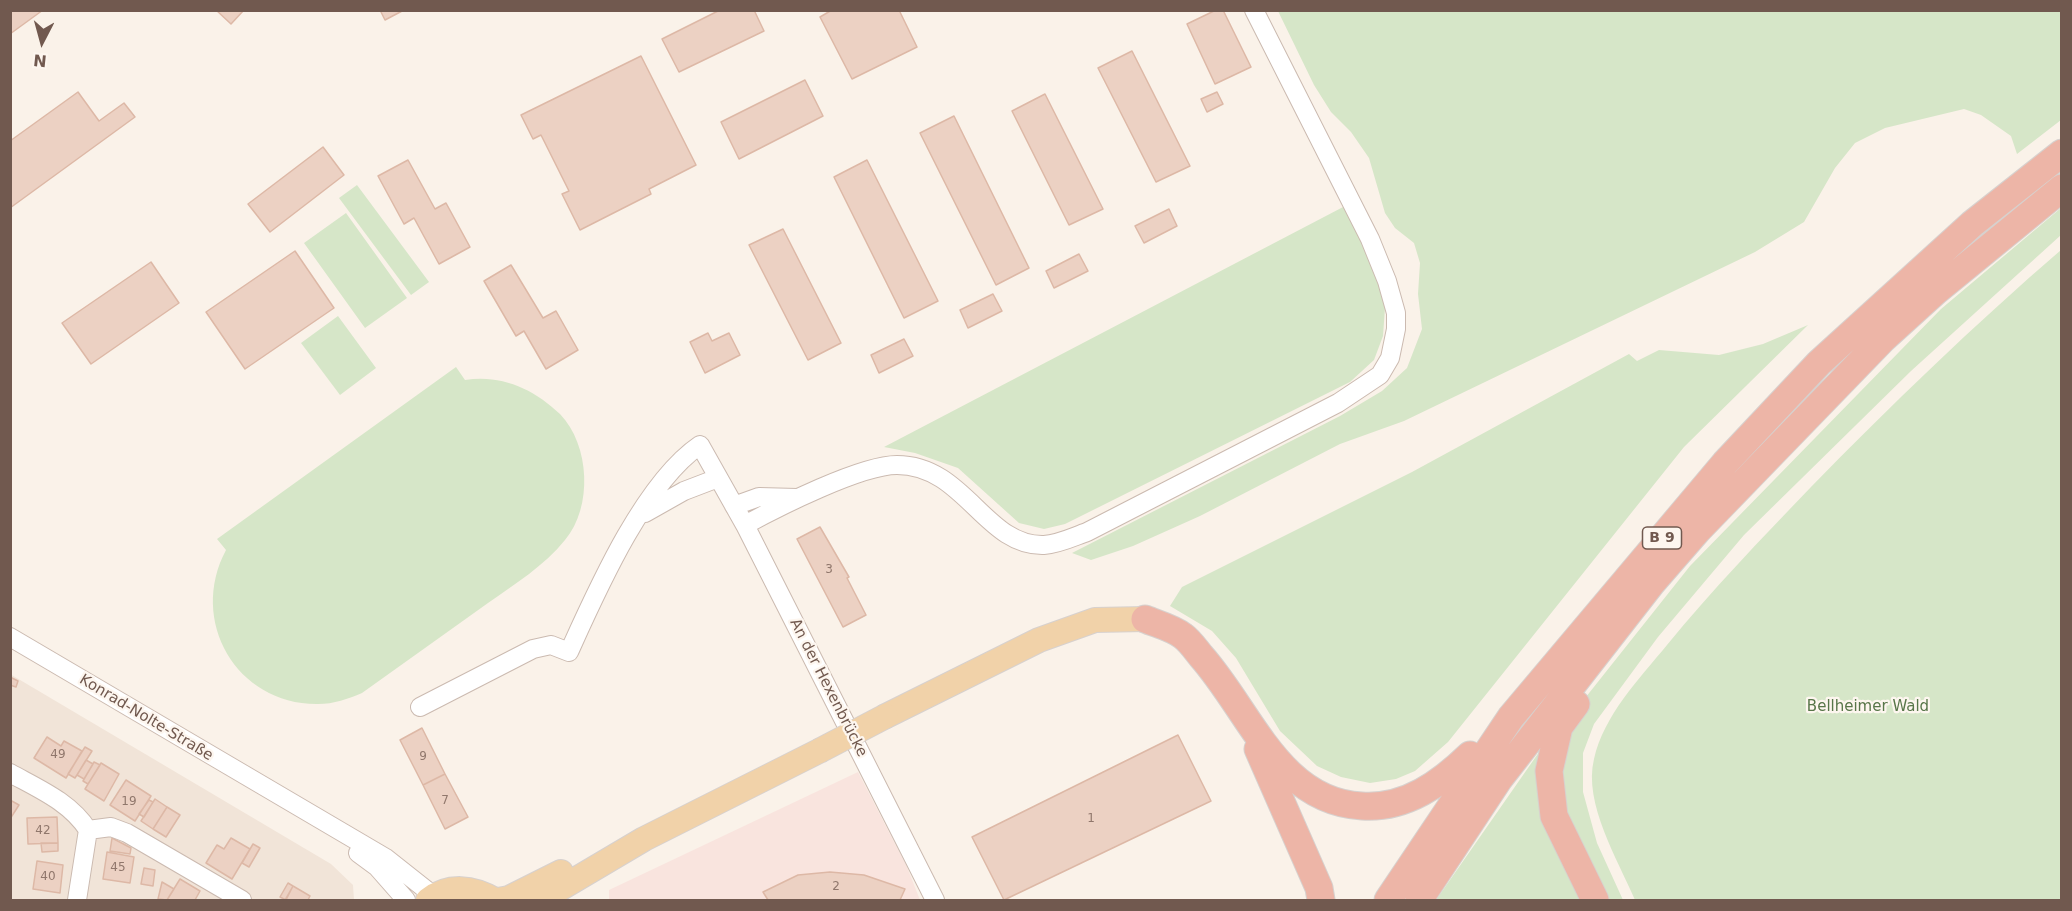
<!DOCTYPE html>
<html>
<head>
<meta charset="utf-8">
<style>
	body { margin:0 }
	#map { position:relative; width:2072px; height:911px; overflow:hidden; background:#faf2e9; font-family:"DejaVu Sans",sans-serif }
	canvas { display:block }
	.frame { position:absolute; inset:0; border:12px solid #71594f; pointer-events:none }
	.north { position:absolute; left:12px; top:12px; width:60px; height:60px; -webkit-text-stroke:4px #fdf6ef; paint-order:stroke; rotate:186deg; font-size:16px; font-weight:700; line-height:24px; text-align:center; color:#71594f }
	.north::after { content:''; display:block; margin:auto; width:21px; height:27px; background:#71594f; clip-path:polygon(50% 0,100% 100%,50% 72%,0 100%) }
</style>
</head>
<body>
<div id="map">
<canvas width="2072" height="911"></canvas>
<div class="frame"></div>
<div class="north">N</div>
</div>
<script>
const ctx = document.querySelector('canvas').getContext('2d');
ctx.lineJoin = 'round';
function fill(path, color) { ctx.fillStyle = color; ctx.fill(path, 'evenodd'); }
function trace(path, color, width, dash) { ctx.strokeStyle = color; ctx.lineWidth = width; ctx.lineCap = dash ? 'butt' : 'round'; ctx.setLineDash(dash || []); ctx.stroke(path); }
function drawText(font, color, halo, rows, align = 'center') {
  ctx.font = font + ' "DejaVu Sans",sans-serif'; ctx.lineWidth = 4.5; ctx.setLineDash([]); ctx.textBaseline = 'middle'; ctx.strokeStyle = halo; ctx.fillStyle = color; for (const [text, x, y, turn = 0] of rows) {
    ctx.save(); ctx.translate(x, y); ctx.rotate((+turn || 0) * Math.PI / 180); ctx.textAlign = isNaN(turn) ? turn : align; if (halo) ctx.strokeText(text, 0, 0); ctx.fillText(text, 0, 0); ctx.restore();
  }
}
fill(new Path2D(`
	M 10,674 L 331,864 L 353,885 L 354,900 L 11,900 Z`), '#f1e4d8');
fill(new Path2D(`
	M 858,772 L 907,867 L 920,900 L 609,900 L 609,890 Z`), '#f9e4de');
fill(new Path2D(`
	M 1278,11 L 2061,11 L 2061,120 L 2017,154 L 2011,136 L 1981,115 L 1964,109 L 1885,128 L 1855,143 L 1835,168 L 1804,222 L 1755,252 L 1404,421 L 1340,444 L 1200,516 L 1133,546 L 1091,560 L 1072,553 L 1340,416 L 1382,391 L 1407,368 L 1422,329 L 1418,294 L 1420,263 L 1414,243 L 1395,228 L 1385,213 L 1369,158 L 1351,132 L 1331,112 L 1314,85 Z
	M 357,185 L 429,282 L 411,295 L 339,198 Z
	M 1345,206 L 1376,274 L 1385,308 L 1383,336 L 1374,360 L 1350,382 L 1065,524 L 1044,529 L 1019,523 L 958,468 L 915,453 L 884,447 Z
	M 2061,208 L 2061,235 L 1911,371 L 1744,535 L 1658,637 L 1594,724 L 1583,753 L 1583,792 L 1597,843 L 1623,900 L 1602,900 L 1556,788 L 1574,712 L 1690,566 L 1941,309 Z
	M 346,213 L 407,298 L 365,328 L 304,243 Z
	M 2061,250 L 2061,900 L 1635,900 C 1618,860 1583,803 1594,759 C 1604,715 1639,679 1667,645 C 1712,590 1761,539 1811,487 C 1891,405 1974,325 2061,250 Z
	M 338,316 L 376,368 L 340,395 L 301,343 Z
	M 1808,325 L 1684,447 L 1448,742 L 1415,771 L 1396,779 L 1370,783 L 1341,777 L 1317,766 L 1280,731 L 1236,658 L 1212,631 L 1170,606 L 1182,587 L 1412,472 L 1629,354 L 1637,361 L 1659,350 L 1719,355 L 1763,344 Z
	M 456,367 L 465,380 C 501,374 534,389 560,414 C 590,445 593,507 565,540 C 544,566 515,584 488,603 C 446,633 404,663 362,693 C 348,699 334,704 318,704 C 237,705 188,621 226,550 L 217,539 Z
	M 1544,745 L 1588,900 L 1436,900 Z`), '#d6e6c8');
const building = new Path2D(`
	M 10,10 L 43,10 L 10,34 Z
	M 216,10 L 244,10 L 231,24 Z
	M 380,10 L 404,10 L 385,20 Z
	M 720,10 L 754,10 L 764,31 L 679,72 L 662,39 Z
	M 832,10 L 899,10 L 917,47 L 852,79 L 820,17 Z
	M 1216,10 L 1223,10 L 1251,67 L 1215,84 L 1187,24 Z
	M 1132,51 L 1190,166 L 1156,182 L 1098,68 Z
	M 641,56 L 696,165 L 649,189 L 651,194 L 580,230 L 562,194 L 569,191 L 541,135 L 533,139 L 521,115 Z
	M 805,80 L 823,116 L 739,159 L 721,122 Z
	M 78,92 L 99,121 L 124,103 L 135,117 L 10,208 L 10,141 Z
	M 1217,92 L 1223,104 L 1207,112 L 1201,99 Z
	M 1045,94 L 1103,209 L 1069,225 L 1012,111 Z
	M 954,116 L 1029,268 L 996,285 L 920,133 Z
	M 323,147 L 344,175 L 270,232 L 248,204 Z
	M 408,160 L 435,209 L 446,203 L 470,247 L 439,264 L 414,218 L 404,224 L 378,176 Z
	M 867,160 L 938,301 L 904,318 L 834,177 Z
	M 1169,209 L 1177,226 L 1144,243 L 1135,226 Z
	M 783,229 L 841,343 L 808,360 L 749,245 Z
	M 295,251 L 334,308 L 245,369 L 206,312 Z
	M 1079,254 L 1088,271 L 1054,288 L 1046,271 Z
	M 151,262 L 179,303 L 91,364 L 62,323 Z
	M 511,265 L 543,318 L 556,311 L 578,350 L 546,369 L 524,331 L 516,336 L 484,281 Z
	M 993,294 L 1002,311 L 968,328 L 960,310 Z
	M 708,333 L 712,341 L 729,333 L 740,355 L 705,373 L 690,342 Z
	M 904,339 L 913,356 L 879,373 L 871,355 Z
	M 820,527 L 849,577 L 847,578 L 866,615 L 843,627 L 797,539 Z
	M 10,677 L 18,681 L 16,687 L 10,685 Z
	M 422,728 L 445,774 L 423,785 L 400,740 Z
	M 1178,735 L 1211,801 L 1004,900 L 972,837 Z
	M 47,737 L 61,746 L 64,741 L 82,751 L 66,778 L 34,758 Z
	M 85,747 L 92,751 L 75,778 L 68,774 Z
	M 86,760 L 93,764 L 84,779 L 77,775 Z
	M 94,762 L 100,765 L 88,784 L 83,781 Z
	M 101,763 L 119,774 L 104,801 L 85,789 Z
	M 445,774 L 468,817 L 445,829 L 423,785 Z
	M 126,780 L 151,796 L 135,821 L 110,805 Z
	M 155,799 L 167,807 L 153,829 L 141,821 Z
	M 10,800 L 19,805 L 10,819 Z
	M 149,800 L 153,802 L 144,817 L 139,814 Z
	M 167,807 L 180,815 L 166,837 L 153,829 Z
	M 57,817 L 58,843 L 28,844 L 27,818 Z
	M 112,838 L 131,848 L 130,854 L 110,851 Z
	M 231,838 L 250,849 L 232,879 L 206,863 L 217,845 L 224,849 Z
	M 41,843 L 58,843 L 58,851 L 42,852 Z
	M 253,844 L 260,848 L 249,867 L 242,863 Z
	M 107,852 L 134,857 L 130,883 L 103,879 Z
	M 37,861 L 63,865 L 60,893 L 33,889 Z
	M 144,868 L 155,870 L 153,886 L 141,884 Z
	M 830,872 L 864,875 L 905,889 L 900,900 L 768,900 L 763,892 L 798,875 Z
	M 180,879 L 200,891 L 195,900 L 167,900 Z
	M 162,882 L 174,889 L 167,900 L 158,899 Z
	M 288,883 L 293,886 L 286,900 L 280,897 Z
	M 293,886 L 310,896 L 308,900 L 285,900 Z`);
fill(building, '#ecd1c3');
trace(building, '#ddb8a6', 1.5);
const minor = new Path2D(`
	M 734,506 L 759,497 L 797,498
	M 645,513 L 684,491 L 718,478
	M 745,525 C 778,507 861,465 897,465 C 965,465 985,547 1044,545 C 1059,544 1073,537 1087,532 L 1338,403 L 1380,375 L 1390,358 L 1396,329 L 1396,313 L 1387,281 L 1370,239 L 1254,10
	M 10,637 L 386,858 L 434,896
	M 420,707 L 533,649 L 551,645 L 569,652 C 597,590 644,483 700,445 L 745,525 L 935,900
	M 10,773 C 39,789 70,802 88,830 L 77,900
	M 88,830 L 111,827 L 127,833 L 242,900
	M 358,853 L 377,867 L 406,900`);
const major = new Path2D(`
	M 886,716 L 1039,640 L 1095,620 L 1145,619
	M 428,900 C 449,884 473,887 495,900
	M 498,900 L 509,898 L 561,872
	M 541,900 L 644,839 L 819,751`);
const highway = new Path2D(`
	M 1145,619 C 1157,624 1173,628 1183,636 C 1190,641 1196,650 1201,656 C 1250,711 1279,802 1362,806 C 1406,809 1441,783 1470,755
	M 1576,704 L 1559,727 L 1549,771 L 1554,816 L 1595,900
	M 1258,749 L 1319,888 L 1321,900
	M 1388,900 L 1511,717 L 1725,463 L 1819,363 L 1972,224 L 2062,153
	M 1419,900 L 1499,779 L 1651,584 L 1698,530 L 1883,339 L 1936,291 L 2062,188`);
trace(minor, '#cbbab0', 20);
trace(major, '#d7d1ce', 26);
trace(highway, '#d7d1ce', 29);
trace(minor, '#fff', 18);
trace(major, '#f1d2a9', 24);
trace(highway, '#edb5a7', 27);
const majorBridge = new Path2D(`
	M 819,751 L 886,716`);
trace(majorBridge, '#d7d1ce', 26, []);
trace(majorBridge, '#f1d2a9', 24);
drawText('12px', '#90776c', null, [
	["3",829,570],
	["49",58,755],
	["9",423,757],
	["7",445,801],
	["19",129,802],
	["1",1091,819],
	["42",43,831],
	["45",118,868],
	["40",48,877],
	["2",836,887]
]);
for (const [x, y, w] of [
	[1662,538,39]
]) { const box = new Path2D(); box.roundRect(x - w / 2, y - 11, w, 22, 4.5); ctx.fillStyle = '#fdf6ef'; ctx.fill(box); trace(box, '#71594f', 1.5); }
drawText('bold 14px', '#71594f', null, [
	["B 9",1662,538]
]);
drawText('15px', '#71594f', '#fdf6ef', [
	["An der Hexenbrücke",828,688,63],
	["Konrad-Nolte-Straße",146,718,31]
]);
drawText('15px', '#587649', '#fdf6ef', [
	["Bellheimer Wald",1868,707]
]);
</script>
</body>
</html>
